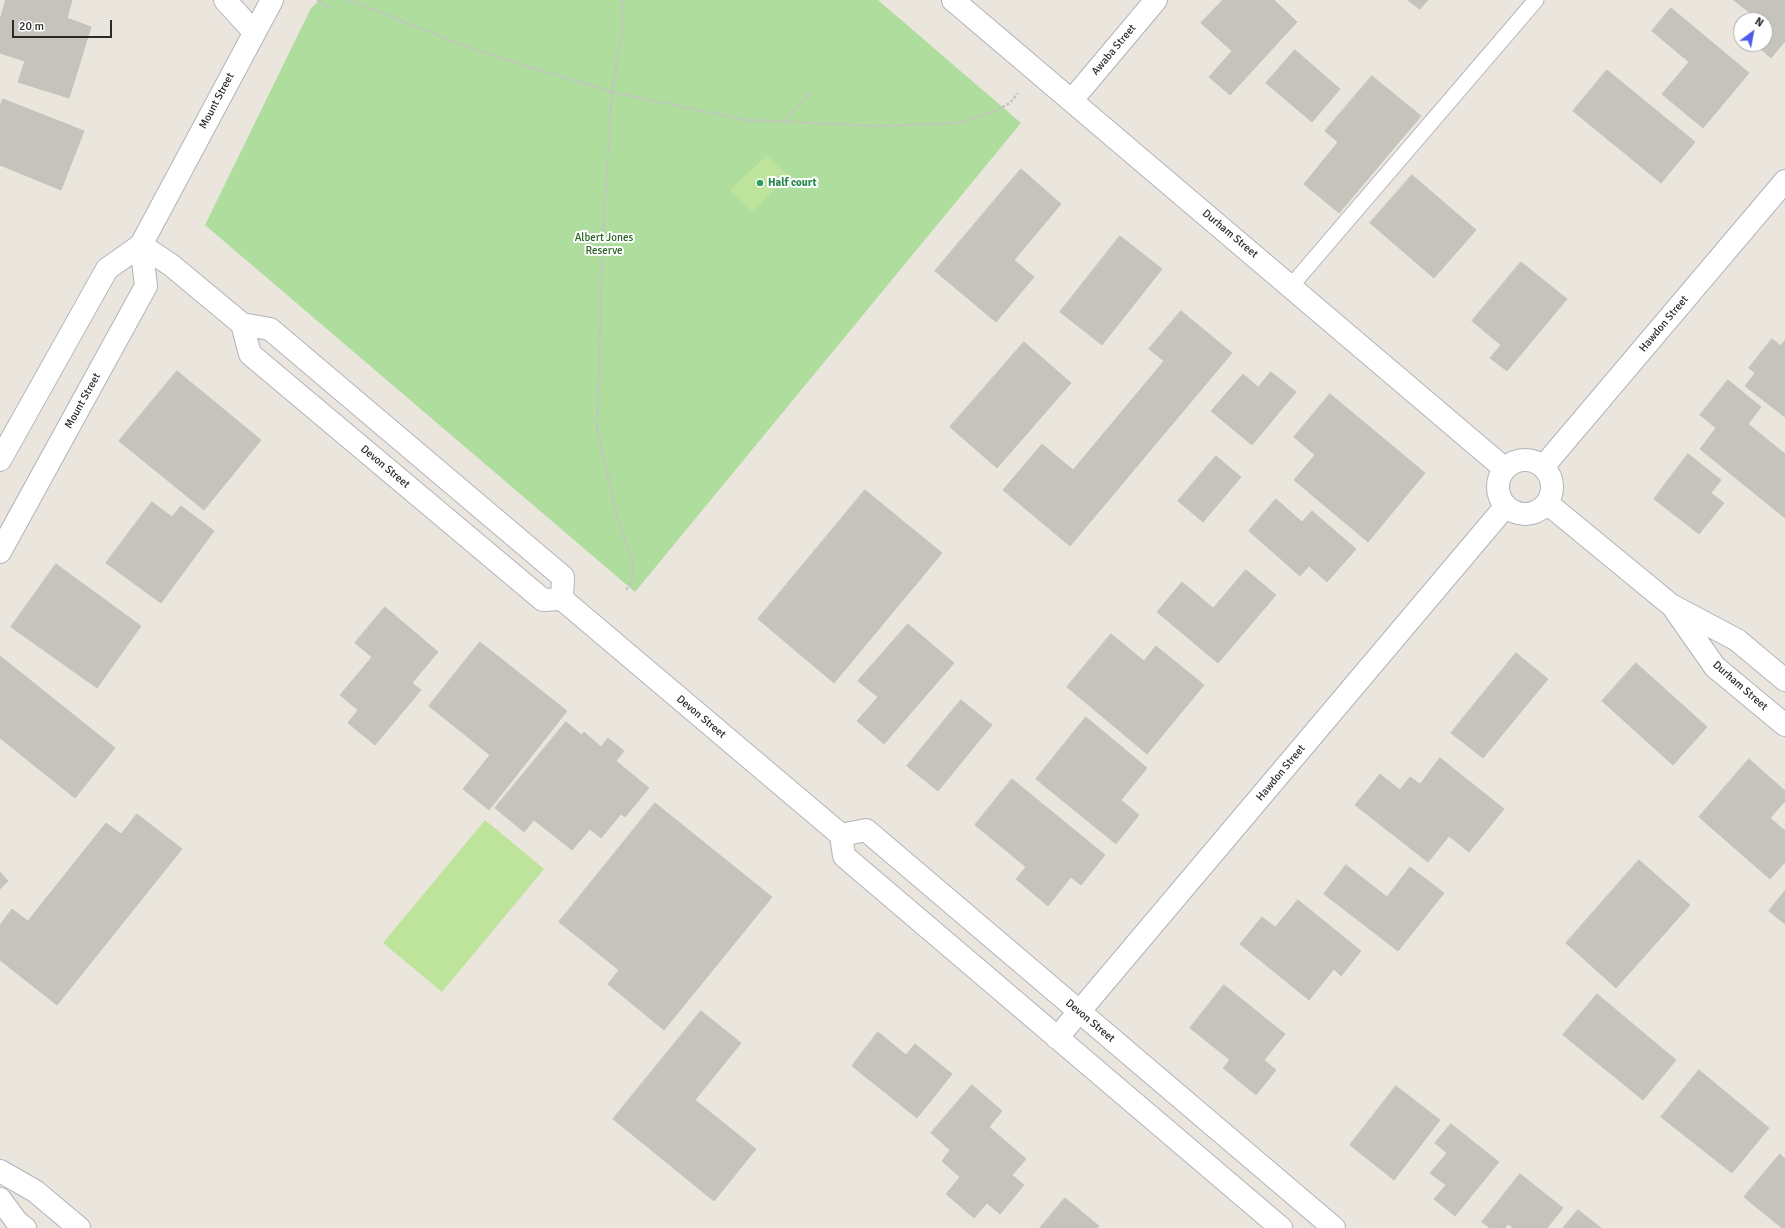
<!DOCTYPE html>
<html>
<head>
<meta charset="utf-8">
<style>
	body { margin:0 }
	#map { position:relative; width:1785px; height:1228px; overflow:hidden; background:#ebe6dd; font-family:Signika,sans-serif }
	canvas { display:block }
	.north { position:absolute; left:1733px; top:12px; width:40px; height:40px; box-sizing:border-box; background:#fff; border:1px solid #aaa; border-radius:50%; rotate:32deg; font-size:11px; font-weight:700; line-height:16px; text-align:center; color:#2a2a2a }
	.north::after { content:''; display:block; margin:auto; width:14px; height:18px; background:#4b5bea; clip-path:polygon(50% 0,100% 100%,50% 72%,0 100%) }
	.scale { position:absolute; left:12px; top:20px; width:100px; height:18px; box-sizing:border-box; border:2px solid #2a2a2a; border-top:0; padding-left:5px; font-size:12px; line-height:14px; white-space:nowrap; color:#2a2a2a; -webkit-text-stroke:3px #fff; paint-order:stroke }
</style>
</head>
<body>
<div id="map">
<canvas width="1785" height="1228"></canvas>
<div class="north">N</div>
<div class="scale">20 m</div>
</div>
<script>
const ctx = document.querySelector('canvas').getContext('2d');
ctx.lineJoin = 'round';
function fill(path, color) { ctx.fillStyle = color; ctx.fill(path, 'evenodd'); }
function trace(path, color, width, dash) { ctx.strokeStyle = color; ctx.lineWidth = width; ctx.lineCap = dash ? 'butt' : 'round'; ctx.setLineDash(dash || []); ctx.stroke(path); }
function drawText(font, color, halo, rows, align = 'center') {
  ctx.font = font + ' Signika,sans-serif'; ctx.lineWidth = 4; ctx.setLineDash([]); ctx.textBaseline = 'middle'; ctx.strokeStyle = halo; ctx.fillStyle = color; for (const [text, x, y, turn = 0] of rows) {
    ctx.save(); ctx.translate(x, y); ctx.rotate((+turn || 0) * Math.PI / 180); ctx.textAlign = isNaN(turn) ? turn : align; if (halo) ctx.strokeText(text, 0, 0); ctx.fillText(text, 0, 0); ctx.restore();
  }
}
fill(new Path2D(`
	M 320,0 L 878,0 L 1021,123 L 635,592 L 205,225 L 311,8 Z`), '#aedd9e');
fill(new Path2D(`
	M 767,155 L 788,175 L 753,212 L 730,190 Z
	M 485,820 L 544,869 L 442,992 L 383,943 Z`), '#bee39b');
const building = new Path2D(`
	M 6,0 L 72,0 L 67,18 L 91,27 L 69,98 L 18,82 L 25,61 L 0,53 L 0,20 Z
	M 1223,0 L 1274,0 L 1297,22 L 1230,95 L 1209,77 L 1232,51 L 1201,23 Z
	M 1408,0 L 1428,0 L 1420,9 Z
	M 1734,0 L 1785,0 L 1785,41 L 1771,58 L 1755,44 L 1765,44 L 1765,20 L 1748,20 L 1752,15 Z
	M 1671,8 L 1749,73 L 1703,128 L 1662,94 L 1689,62 L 1652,31 Z
	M 1295,50 L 1340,89 L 1312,122 L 1266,83 Z
	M 1607,70 L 1695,142 L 1661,183 L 1573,111 Z
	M 1372,76 L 1421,116 L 1339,213 L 1304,184 L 1338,142 L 1325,131 Z
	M 3,99 L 84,131 L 61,190 L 0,165 L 0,107 Z
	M 1021,169 L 1061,204 L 1014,260 L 1034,277 L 996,322 L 935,271 Z
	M 1412,175 L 1476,230 L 1434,278 L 1370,223 Z
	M 1120,236 L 1162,269 L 1102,345 L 1060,312 Z
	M 1521,262 L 1567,299 L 1507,371 L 1490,358 L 1501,345 L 1472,321 Z
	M 1181,311 L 1232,353 L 1070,546 L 1003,490 L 1042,444 L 1073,470 L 1164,361 L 1149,349 Z
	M 1772,339 L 1781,346 L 1785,340 L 1785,417 L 1745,386 L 1755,373 L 1749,368 Z
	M 1024,342 L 1071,383 L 997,468 L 950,427 Z
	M 177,371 L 261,440 L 204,510 L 119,441 Z
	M 1271,372 L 1296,392 L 1252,445 L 1211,411 L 1243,374 L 1258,387 Z
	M 1728,380 L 1761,407 L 1748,424 L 1785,454 L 1785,518 L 1700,449 L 1716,428 L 1700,415 Z
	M 1330,394 L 1425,473 L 1368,542 L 1294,480 L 1315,455 L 1294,437 Z
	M 1688,454 L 1721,480 L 1711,493 L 1724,503 L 1699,534 L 1654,499 Z
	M 1216,456 L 1241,477 L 1203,522 L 1178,501 Z
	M 865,490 L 942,553 L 834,683 L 758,619 Z
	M 1276,499 L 1302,522 L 1312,511 L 1356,549 L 1327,582 L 1309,566 L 1300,576 L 1249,531 Z
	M 152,502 L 172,517 L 181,506 L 214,531 L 161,603 L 106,563 Z
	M 56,564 L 141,626 L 97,688 L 11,627 Z
	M 1246,570 L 1276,595 L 1218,663 L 1157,612 L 1182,582 L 1213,608 Z
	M 385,607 L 438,652 L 412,683 L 421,690 L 375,745 L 348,723 L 358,710 L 340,695 L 372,657 L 355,643 Z
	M 908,624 L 954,663 L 884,744 L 857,721 L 878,697 L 858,681 Z
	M 1111,634 L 1144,661 L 1156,646 L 1204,685 L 1147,754 L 1067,687 Z
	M 480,642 L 567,711 L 489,810 L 463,789 L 490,755 L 429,706 Z
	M 1516,653 L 1548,679 L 1483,758 L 1451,733 Z
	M 0,656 L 115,748 L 75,798 L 0,738 Z
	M 1636,663 L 1707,727 L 1673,765 L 1602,701 Z
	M 961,700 L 992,725 L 938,791 L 907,766 Z
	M 1086,717 L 1147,768 L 1121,800 L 1139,815 L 1116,844 L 1036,779 Z
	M 566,722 L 582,735 L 584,732 L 601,747 L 608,738 L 624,751 L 616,761 L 649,788 L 625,817 L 621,814 L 601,838 L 590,829 L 572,850 L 534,820 L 524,832 L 495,808 Z
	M 1440,758 L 1504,809 L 1469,852 L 1449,836 L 1428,862 L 1355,805 L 1380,774 L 1400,790 L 1410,777 L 1420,784 Z
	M 1749,759 L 1785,791 L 1785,801 L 1770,818 L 1785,831 L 1785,862 L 1770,879 L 1699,817 Z
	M 1012,779 L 1105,855 L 1081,885 L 1071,877 L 1048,906 L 1016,879 L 1026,867 L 975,825 Z
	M 655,803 L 772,897 L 664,1030 L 608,984 L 619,970 L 559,922 Z
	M 137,814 L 182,849 L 57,1005 L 0,960 L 0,925 L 12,909 L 28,921 L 106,823 L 121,834 Z
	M 1639,860 L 1690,905 L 1616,988 L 1566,943 Z
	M 1346,865 L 1387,897 L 1410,867 L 1444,893 L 1398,951 L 1324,894 Z
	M 0,872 L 8,881 L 0,889 Z
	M 1785,891 L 1785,924 L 1769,911 Z
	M 1298,900 L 1361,951 L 1341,976 L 1334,969 L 1309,1000 L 1240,944 L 1262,917 L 1275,927 Z
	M 1224,985 L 1285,1034 L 1264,1060 L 1276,1070 L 1256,1095 L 1223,1068 L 1230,1060 L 1190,1028 Z
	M 1597,994 L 1676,1060 L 1643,1100 L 1563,1035 Z
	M 701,1011 L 741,1043 L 695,1100 L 756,1149 L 714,1201 L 613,1119 Z
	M 878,1032 L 906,1055 L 915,1044 L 952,1074 L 917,1118 L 852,1066 Z
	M 1699,1070 L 1769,1128 L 1732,1173 L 1661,1117 Z
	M 972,1085 L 1002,1111 L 989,1127 L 1026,1159 L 1012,1175 L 1024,1185 L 1000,1214 L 987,1203 L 974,1218 L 946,1194 L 960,1177 L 942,1161 L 950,1150 L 931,1133 Z
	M 1396,1086 L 1440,1120 L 1394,1180 L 1350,1145 Z
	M 1451,1124 L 1499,1162 L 1455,1216 L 1434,1199 L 1446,1185 L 1430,1173 L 1447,1153 L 1435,1143 Z
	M 1780,1154 L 1785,1159 L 1785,1228 L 1782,1228 L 1744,1197 Z
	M 1520,1174 L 1563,1208 L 1547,1228 L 1513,1228 L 1508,1224 L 1505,1228 L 1490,1228 L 1482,1222 Z
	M 1065,1198 L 1099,1226 L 1097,1228 L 1040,1228 Z
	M 1578,1210 L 1601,1228 L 1563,1228 Z`);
fill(building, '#c6c3bd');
trace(building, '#c6c2b7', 1);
const service = new Path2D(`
	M 1291,286 L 1536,0`);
const minor = new Path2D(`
	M 225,0 L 254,32
	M 953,0 L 1505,469
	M 1072,100 L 1156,0
	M 141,245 L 171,265 L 242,324 L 270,329 L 563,577 L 562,599
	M 242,324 L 250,354 L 543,600 L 562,599
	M1498 487a27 27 0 1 1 54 0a27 27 0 1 1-54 0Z
	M 0,460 L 107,269 L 141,245 L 272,0
	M 1543,467 L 1785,181
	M 1547,503 L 1671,605 L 1737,640 L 1785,680
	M 0,552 L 146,286 L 141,245
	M 562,599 L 841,835 L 844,856 L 1281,1228
	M 1675,610 L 1715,667 L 1785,725
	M 841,835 L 866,830 L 1334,1228
	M 1057,1038 L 1505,507
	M 0,1171 L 35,1191 L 79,1228
	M 0,1199 L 17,1222 L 25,1228`);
trace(service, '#b1b2bc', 17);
trace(minor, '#b1b2bc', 24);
trace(new Path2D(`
	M 317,0 L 331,8
	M 349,0 L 472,49 L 612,92 L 746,120 L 879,126 L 958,123 L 995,111 L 1010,103 L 1018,93
	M 622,0 L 622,32 L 612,92 L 603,236 L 597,428 L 618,522 L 633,563 L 632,582 L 625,591
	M 784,122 L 811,92`), '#c3c3c3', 2.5, [3, 2]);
trace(service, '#fff', 15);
trace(minor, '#fff', 22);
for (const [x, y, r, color] of [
	[760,183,4,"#2e9e5b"]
]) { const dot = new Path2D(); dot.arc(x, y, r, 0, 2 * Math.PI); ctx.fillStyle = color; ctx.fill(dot); trace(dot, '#fff', 1.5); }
drawText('11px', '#2a2a2a', '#fff', [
	["Awaba Street",1114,50,-50],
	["Mount Street",217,101,-62],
	["Durham Street",1230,234,40],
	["Hawdon Street",1664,324,-50],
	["Mount Street",83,401,-61],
	["Devon Street",385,467,40],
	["Durham Street",1740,686,41],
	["Devon Street",701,717,40],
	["Hawdon Street",1281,773,-50],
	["Devon Street",1090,1021,40]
]);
drawText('bold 11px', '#27864d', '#fff', [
	["Half court",768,183]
], 'left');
drawText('11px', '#286120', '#fff', [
	["Albert Jones",604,238],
	["Reserve",604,251]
]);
</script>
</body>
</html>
